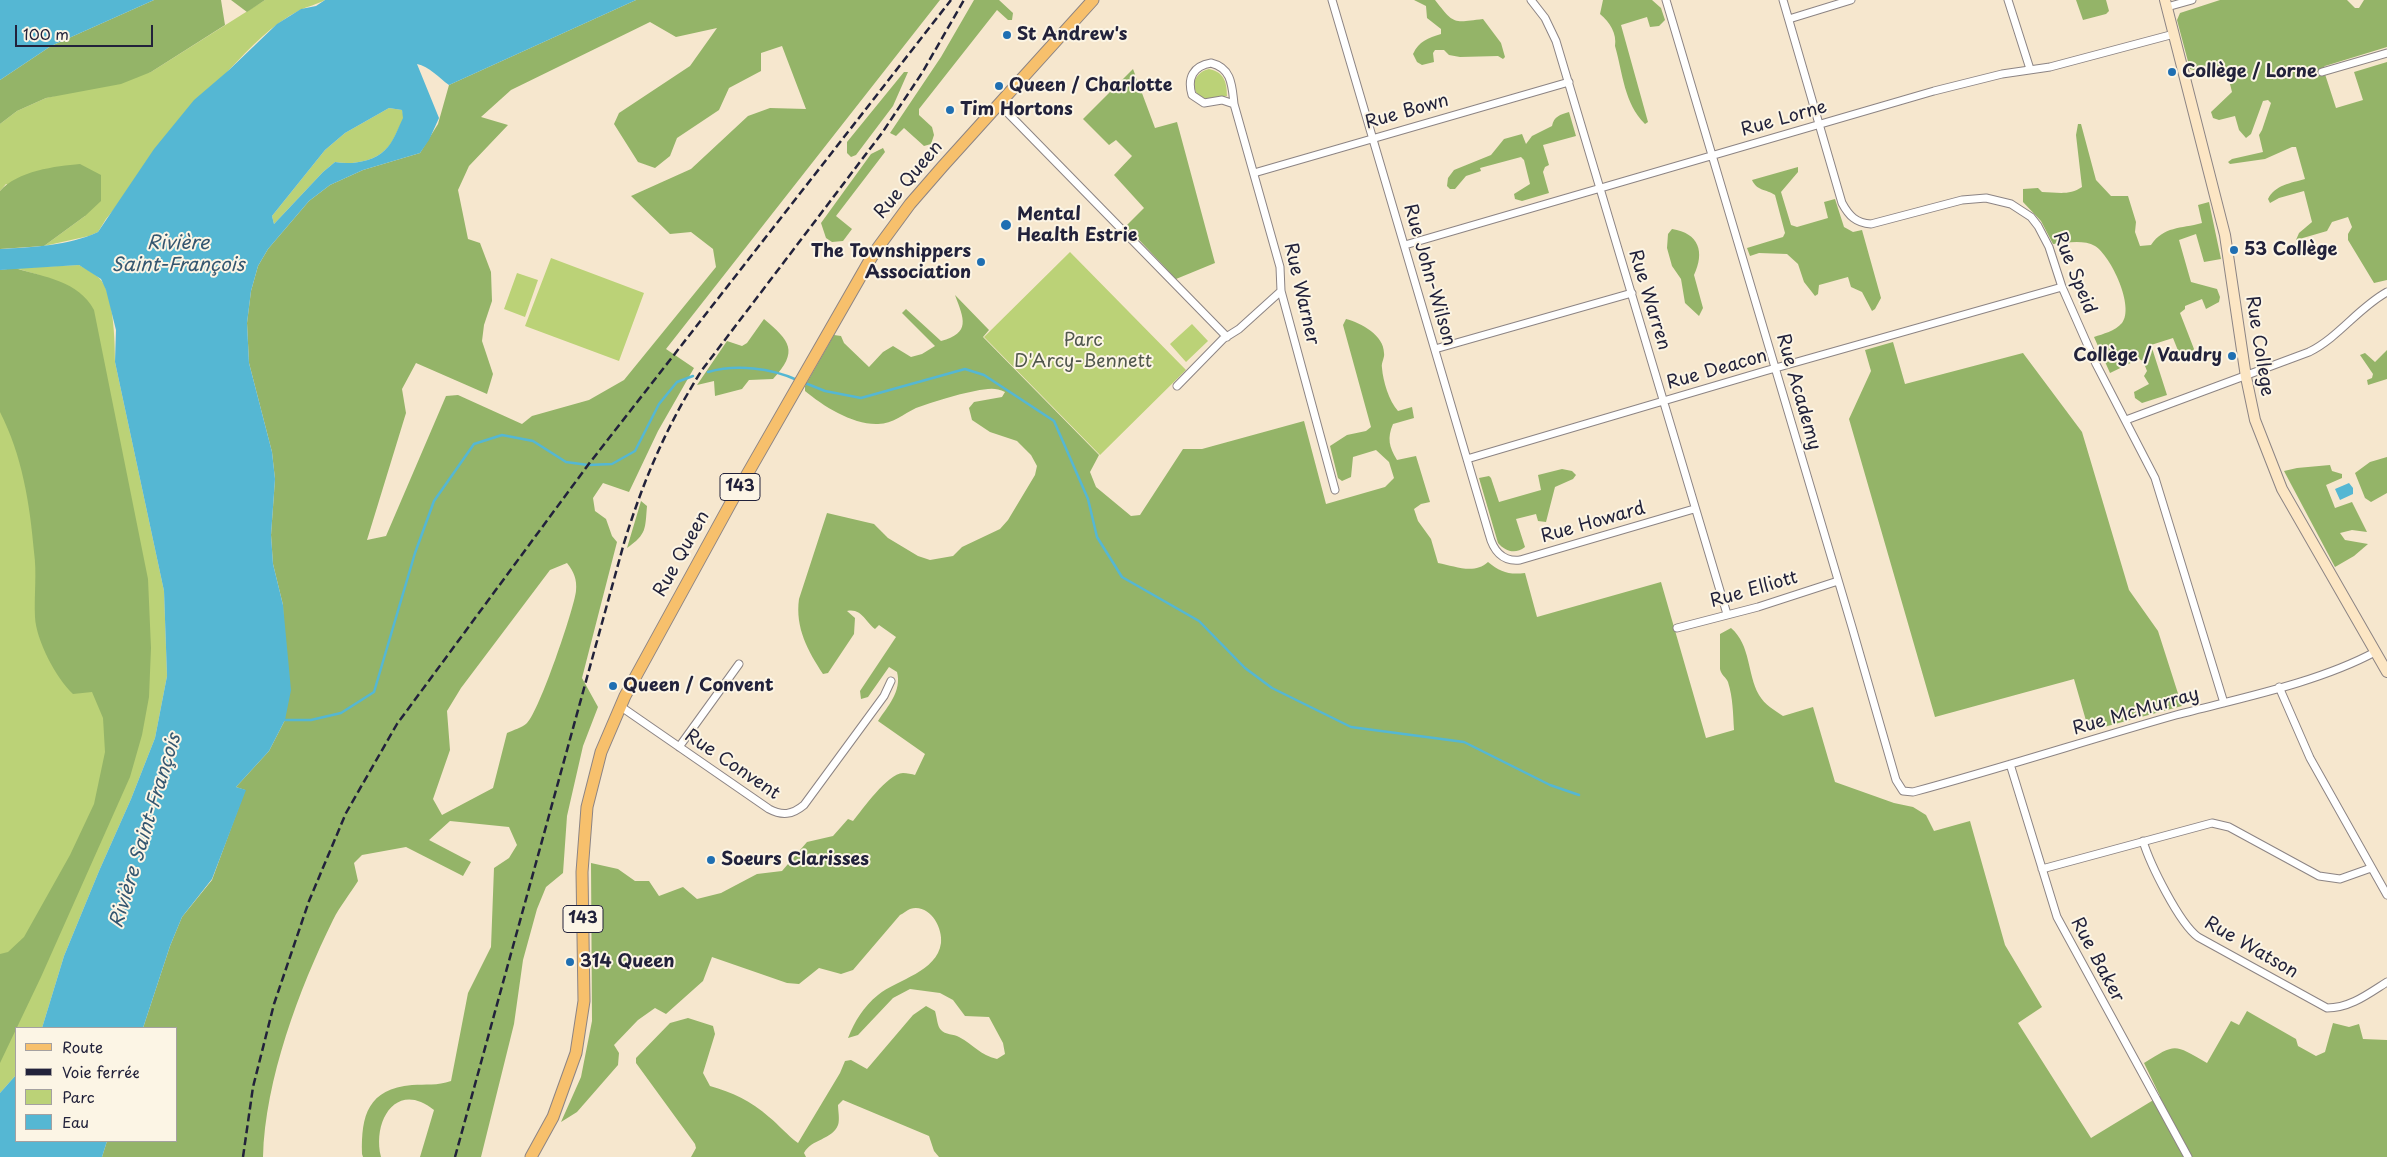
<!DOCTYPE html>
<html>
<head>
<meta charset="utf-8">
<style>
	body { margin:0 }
	#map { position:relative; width:2387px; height:1157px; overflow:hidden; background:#f6e7ce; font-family:"Playpen Sans",sans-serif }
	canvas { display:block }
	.legend { position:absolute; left:15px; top:1027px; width:162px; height:115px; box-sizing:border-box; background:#fcf5e5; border:1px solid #a5a1a1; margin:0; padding:6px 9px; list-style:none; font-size:15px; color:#22223b }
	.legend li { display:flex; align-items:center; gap:10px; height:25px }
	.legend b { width:25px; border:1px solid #a5a1a1 }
	.scale { position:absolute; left:15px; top:25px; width:138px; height:22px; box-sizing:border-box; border:2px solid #22223b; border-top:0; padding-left:6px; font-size:15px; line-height:18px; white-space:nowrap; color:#22223b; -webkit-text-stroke:4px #fcf5e5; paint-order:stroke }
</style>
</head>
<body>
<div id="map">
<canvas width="2387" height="1157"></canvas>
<ul class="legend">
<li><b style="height:6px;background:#f7c06c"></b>Route</li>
<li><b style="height:6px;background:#22223b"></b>Voie ferrée</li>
<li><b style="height:14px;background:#bbd277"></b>Parc</li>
<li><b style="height:14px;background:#55b7d3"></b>Eau</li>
</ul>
<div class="scale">100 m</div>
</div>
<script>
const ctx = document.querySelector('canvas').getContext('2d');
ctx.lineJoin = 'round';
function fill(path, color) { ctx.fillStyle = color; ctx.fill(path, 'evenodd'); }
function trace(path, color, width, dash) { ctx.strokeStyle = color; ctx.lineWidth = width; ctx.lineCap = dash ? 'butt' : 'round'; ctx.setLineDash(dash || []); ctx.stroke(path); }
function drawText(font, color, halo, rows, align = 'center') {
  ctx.font = font + ' "Playpen Sans",sans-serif'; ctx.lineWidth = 4; ctx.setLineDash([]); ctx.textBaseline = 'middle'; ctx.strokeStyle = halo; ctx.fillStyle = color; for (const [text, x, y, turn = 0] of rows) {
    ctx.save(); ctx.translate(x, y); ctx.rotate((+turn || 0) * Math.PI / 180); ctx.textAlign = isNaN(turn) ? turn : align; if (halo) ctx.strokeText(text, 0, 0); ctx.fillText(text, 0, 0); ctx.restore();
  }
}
fill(new Path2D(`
	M 265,0 L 325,0 C 316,5 308,6 300,10 C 272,24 250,48 229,70 L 106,219 L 98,232 L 89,236 L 44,246 L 85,216 L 6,184 L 0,191 L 0,124 L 17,111 L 46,98 L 151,72 Z
	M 1209,69 C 1224,72 1227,82 1227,96 L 1207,100 L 1198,95 C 1190,84 1196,72 1209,69 Z
	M 389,108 L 402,110 L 404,118 C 398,128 393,144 385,150 C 373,162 351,165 335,162 L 323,172 L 274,224 L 272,216 L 325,150 L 345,133 Z
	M 1070,252 L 1186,370 L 1100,455 L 984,337 Z
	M 551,258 L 644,293 L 619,361 L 525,326 Z
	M 79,265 C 86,269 94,273 99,278 C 114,291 115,343 115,362 L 164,591 L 167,676 L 155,738 L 131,799 L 99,871 L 64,956 L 42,1028 L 16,1028 L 16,1075 L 0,1093 L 0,287 L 39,275 L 15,268 Z
	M 517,273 L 538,280 L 525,317 L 504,309 Z
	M 1192,324 L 1208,341 L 1186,362 L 1170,344 Z`), '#bbd277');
fill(new Path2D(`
	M 154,0 L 221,0 L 225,25 L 151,72 L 121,84 L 46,98 L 17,111 L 0,124 L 0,80 L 51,46 Z
	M 231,0 L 265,0 L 247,12 Z
	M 636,0 L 940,0 L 666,349 L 694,368 L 658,431 L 629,492 L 603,483 L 593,498 L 595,511 L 606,519 L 612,536 L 617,542 L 582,678 L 598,707 L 583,746 L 567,816 L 563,873 L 546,887 L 537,909 L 523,960 L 514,1024 L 481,1157 L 420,1157 L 434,1110 C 397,1080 372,1120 381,1157 L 363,1157 L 362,1154 C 361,1115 368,1089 412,1085 C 426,1084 437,1086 451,1081 L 468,993 L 491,947 L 494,868 L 509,858 L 517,845 L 509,827 L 450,821 L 429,840 L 471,862 L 463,876 L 406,847 L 362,855 L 354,863 L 358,881 C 350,894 340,906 333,920 C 299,989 265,1080 263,1157 L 102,1157 L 107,1141 L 176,1141 L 176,1028 L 143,1028 L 170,946 L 182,917 L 212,880 L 245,790 L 236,787 L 269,751 L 285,720 L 283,605 L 273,564 L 271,535 L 275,479 L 272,452 L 249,363 L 247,323 L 251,291 L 258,266 L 268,249 L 309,201 L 330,185 L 363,170 L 420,153 L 438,124 L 449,85 ZM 650,22 L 676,37 L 717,28 L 690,66 L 619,113 L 614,124 L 638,162 L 655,168 L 670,156 L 677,138 L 719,110 L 729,88 L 761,71 L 761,53 L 782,46 L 806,109 L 770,108 L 748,116 L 691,169 L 631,196 L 670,234 L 691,232 L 713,249 L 716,267 L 624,380 L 589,400 L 532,416 L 522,424 L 458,395 L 446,396 L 386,536 L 367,540 L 406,413 L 402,389 L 416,363 L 487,394 L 493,374 L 482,341 L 484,325 L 492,301 L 491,272 L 480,243 L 468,239 L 458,190 L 469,166 L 508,125 L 481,117 L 511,90 ZM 567,563 C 574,572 577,579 576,591 C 574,609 539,712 527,723 C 522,728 513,730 507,733 L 493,788 L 442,815 L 433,799 L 450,750 L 447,711 L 461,688 L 550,570 Z
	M 974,0 L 999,0 L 1013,13 L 1012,20 L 1008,20 L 997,10 L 919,109 L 919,115 L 932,127 L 934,135 L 931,144 L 924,146 L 904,128 L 896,136 L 890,133 L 941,57 Z
	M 1414,0 L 1435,0 C 1454,24 1452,23 1483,19 L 1501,43 L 1505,57 L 1503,59 L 1498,56 L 1460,57 L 1449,55 L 1444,50 L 1435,50 L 1433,53 L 1434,62 L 1422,65 L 1417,62 L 1413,54 C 1419,41 1428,38 1441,34 L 1441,29 L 1427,18 L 1426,6 Z
	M 1603,0 L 1652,0 L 1661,8 L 1665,20 L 1659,26 L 1650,27 L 1647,17 L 1621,25 L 1648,122 L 1645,124 C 1624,103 1623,74 1615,46 C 1617,34 1610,22 1600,14 Z
	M 2076,0 L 2106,0 L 2109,11 L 2106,14 L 2083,20 Z
	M 2220,0 L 2347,0 L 2355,8 L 2359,8 L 2364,0 L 2387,0 L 2387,47 L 2325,66 L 2323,68 L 2336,108 L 2363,100 L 2354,72 L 2387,62 L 2387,280 L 2374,283 L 2348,240 L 2348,234 L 2352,227 L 2348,217 L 2332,222 L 2327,231 L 2296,240 L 2299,233 L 2312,222 L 2304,191 L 2279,198 L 2270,203 L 2268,199 C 2275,185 2291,183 2305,179 L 2296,147 L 2292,147 L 2265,159 L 2230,164 L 2228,162 L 2232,159 L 2263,152 L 2259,135 L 2262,130 L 2271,103 L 2268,100 L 2263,101 L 2251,134 L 2246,138 L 2239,130 L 2235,116 L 2219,120 L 2213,118 L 2211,112 L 2232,92 L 2226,68 L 2205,73 L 2190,69 L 2177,20 L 2180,13 Z
	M 1133,69 L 1155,128 L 1177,122 L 1215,263 L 1176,279 L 1126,226 L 1144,208 L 1114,175 L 1132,156 L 1116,140 L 1109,145 L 1083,119 Z
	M 904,72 L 908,72 L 893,106 L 856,155 L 851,157 L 847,153 L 847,142 Z
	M 1569,112 L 1576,136 L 1543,145 L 1549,165 L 1545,167 L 1543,172 L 1549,193 L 1522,201 L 1515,199 L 1514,194 L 1530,184 L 1524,160 L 1521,157 L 1480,168 L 1481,171 L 1466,176 L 1455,189 L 1450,189 L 1447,186 L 1448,178 L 1454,170 L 1491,155 L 1504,139 L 1522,134 L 1526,144 L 1532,136 L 1552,126 C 1554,116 1560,115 1569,112 Z
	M 2078,124 L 2081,124 L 2096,180 L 2111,196 L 2128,196 L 2136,222 L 2135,232 L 2140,246 L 2151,245 C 2164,226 2180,229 2202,223 L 2198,205 L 2209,202 L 2221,259 L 2204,262 L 2196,234 L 2179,240 L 2191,282 L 2217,289 L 2220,297 L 2219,302 L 2206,309 L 2202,299 L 2185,306 L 2185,309 L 2180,313 L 2194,349 L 2193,354 L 2181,358 L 2173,338 L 2151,345 L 2167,395 L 2142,403 L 2135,398 L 2134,392 L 2149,384 L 2144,376 L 2147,371 L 2143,361 L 2139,359 L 2110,373 L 2094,337 C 2103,334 2115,331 2122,323 C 2135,307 2111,256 2095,246 C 2083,239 2066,243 2053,244 L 2041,221 L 2023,202 L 2023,189 L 2038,188 L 2042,192 C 2056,192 2069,196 2082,187 L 2076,135 Z
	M 883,148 L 885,152 L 836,216 L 852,229 L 843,241 L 832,242 L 826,238 L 821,223 L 871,154 Z
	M 80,164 L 101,175 L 101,201 L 85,216 L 44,246 L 0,249 L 0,191 C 17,171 56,166 80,164 Z
	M 1798,167 L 1798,172 L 1781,192 L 1791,225 L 1797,227 L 1828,218 L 1824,202 L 1835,199 L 1844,227 L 1853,232 L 1862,230 L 1881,298 L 1875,309 L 1872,311 L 1862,292 L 1851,287 L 1848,277 L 1819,285 L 1818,294 L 1815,296 L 1804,282 L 1798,264 L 1787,254 L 1759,253 L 1750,256 L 1747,248 L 1783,237 L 1785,233 L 1775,195 C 1766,189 1757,191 1752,180 Z
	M 1672,229 C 1699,233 1705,252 1694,275 L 1703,308 L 1699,316 L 1685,303 L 1681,279 L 1672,266 L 1667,248 L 1668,234 Z
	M 15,268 C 44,277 79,281 94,310 L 148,579 L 151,648 L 149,697 L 142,735 L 130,777 L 41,977 L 0,1063 L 0,954 L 8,952 L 24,937 L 70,855 L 94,804 L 105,752 L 103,718 L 92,692 L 73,694 C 56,678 36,640 35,617 C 34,595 37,573 34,552 C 30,504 22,455 0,412 L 0,270 Z
	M 955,295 L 989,330 L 983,337 L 1099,455 L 1090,472 L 1096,487 L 1131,516 L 1140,515 L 1183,449 L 1202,449 L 1304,421 L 1326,504 L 1385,487 L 1394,478 L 1389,462 L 1376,450 L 1353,457 L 1351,477 L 1342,481 L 1338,478 L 1330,446 L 1347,435 L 1366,431 L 1371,427 L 1343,325 L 1346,319 C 1361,323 1384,335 1384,353 C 1385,358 1381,362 1382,368 C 1383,381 1389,401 1398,411 L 1412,407 L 1414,418 L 1393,424 C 1387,438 1389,447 1397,460 L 1416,456 L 1430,502 L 1421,504 L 1414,509 L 1418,521 L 1431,539 L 1438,563 C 1455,566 1474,575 1488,562 C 1500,572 1509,575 1525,573 L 1537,617 L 1661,582 L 1706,738 L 1734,730 C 1733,713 1733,698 1728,682 C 1726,677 1721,675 1720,669 L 1720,634 L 1731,628 C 1751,645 1747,674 1759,695 C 1765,705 1774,710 1783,716 L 1813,707 L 1835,782 L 1894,803 L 1913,807 L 1926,815 L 1934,831 L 1970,821 L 2005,945 L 2042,1007 L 2018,1023 L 2091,1138 L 2160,1096 L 2144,1063 C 2177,1043 2173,1044 2207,1063 L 2231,1021 L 2239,1025 L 2247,1011 L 2296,1039 L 2298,1046 L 2316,1056 L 2325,1052 L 2333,1023 L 2349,1027 L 2359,1024 L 2363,1039 L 2387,1040 L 2387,1157 L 939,1157 L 934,1151 L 929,1136 L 843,1100 L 838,1105 C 838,1110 840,1120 838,1125 C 832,1140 811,1139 804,1153 L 806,1157 L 691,1157 L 696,1148 L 695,1144 L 636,1063 L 636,1058 L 670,1023 L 688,1018 L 713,1026 L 715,1034 L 703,1073 L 710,1086 C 732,1092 751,1101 769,1117 C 779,1125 787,1135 798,1143 L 840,1073 L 845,1061 L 851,1060 L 867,1069 L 913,1015 L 926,1006 L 935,1011 C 937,1017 937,1026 941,1030 C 945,1035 954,1034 959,1037 C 974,1045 980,1055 997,1059 L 1005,1054 L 1003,1043 L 989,1017 L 965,1016 L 953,1000 L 940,993 L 910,989 L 893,998 L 858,1035 L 848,1038 C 855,1021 863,1007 878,995 C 898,979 937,972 941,943 C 943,927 929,903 910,909 C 907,910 903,914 900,915 L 853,970 L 841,974 L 819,968 L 799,984 L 787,983 L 712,957 L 703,981 L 666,1014 L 655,1008 L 638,1020 L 614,1045 L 619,1053 L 618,1065 L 577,1112 L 561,1122 L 581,1077 L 592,1021 L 591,863 L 618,869 L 635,881 L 649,881 L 659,896 L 683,887 L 697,899 L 721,893 L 757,874 L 782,871 L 807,842 L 833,836 L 848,819 L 853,821 C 863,809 887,774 903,773 C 907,773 912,774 915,775 L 925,754 L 878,721 C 888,706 902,691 897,672 L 889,667 L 868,697 L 861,699 L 860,691 L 896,637 L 879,625 L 875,629 C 865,622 862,608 847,611 L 855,618 L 854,634 L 828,673 L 823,674 C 808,651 795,628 799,599 L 827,513 L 874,524 L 888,538 L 918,556 L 930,560 L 953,556 L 962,547 L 1000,529 L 1008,520 L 1035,475 L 1037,466 L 1031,455 L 1017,441 L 990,432 L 972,420 L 969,408 L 974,402 L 1002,397 L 1005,392 C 995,387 987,389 975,391 C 955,395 935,401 916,408 C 903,414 893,424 878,424 C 853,425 823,406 805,391 L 805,386 L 834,335 L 841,336 L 844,343 L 869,367 L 883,352 L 893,346 L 911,357 L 922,354 L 935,346 L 902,313 L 906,309 L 941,341 C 971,333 964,319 955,295 Z
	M 764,319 C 790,341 799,351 773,379 L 749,380 L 742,389 L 715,396 L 714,381 L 697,385 L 727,341 L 742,346 L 747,343 Z
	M 1893,342 L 1905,384 L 2023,353 L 2082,432 L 2129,590 L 2158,631 L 2182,706 L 2089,731 L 2074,679 L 1935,717 L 1849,419 L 1871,371 L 1865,350 Z
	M 2387,350 L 2387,379 L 2368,385 L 2367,380 L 2372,378 L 2373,374 L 2360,355 L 2365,353 L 2375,362 Z
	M 2387,457 L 2387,493 L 2371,502 L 2365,498 L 2355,473 L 2370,462 Z
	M 2330,465 L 2332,471 L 2342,474 L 2342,478 L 2326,485 L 2335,508 L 2352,502 L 2367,532 L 2352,530 L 2340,533 L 2345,540 L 2368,544 L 2354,556 L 2335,567 L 2284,471 L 2297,468 Z
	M 1562,469 L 1572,471 L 1576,475 L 1573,479 L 1555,487 L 1546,522 L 1538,521 L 1536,514 L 1516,519 L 1525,547 C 1515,555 1505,551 1498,543 L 1479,478 L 1489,476 L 1491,478 L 1499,502 L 1541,490 L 1538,475 Z
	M 641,501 L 647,506 C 645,529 647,534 627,548 Z`), '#94b468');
fill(new Path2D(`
	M 0,0 L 154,0 L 51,46 L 0,80 Z
	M 325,0 L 636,0 L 449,85 C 439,78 429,66 417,64 L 439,118 L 429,140 L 420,153 L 363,170 L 330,185 L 309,201 L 268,249 L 258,266 L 251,291 L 247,323 L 249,363 L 272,452 L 275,479 L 271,535 L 273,564 L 283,605 L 291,690 L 285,720 L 269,751 L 236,787 L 246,790 L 212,879 L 182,917 L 170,946 L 143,1028 L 42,1028 L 64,956 L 99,871 L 131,799 L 155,738 L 167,676 L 164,591 L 115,362 L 116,330 L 106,290 L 101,279 L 79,265 L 0,270 L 0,249 C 33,247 68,246 98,232 L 154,149 L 194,100 L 229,70 L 277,24 L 301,9 L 316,6 ZM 389,108 L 402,110 L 403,118 C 398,128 393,143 385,150 C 373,162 351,165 335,162 L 323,172 L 274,224 L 272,216 L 325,150 L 345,133 Z
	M 2349,483 L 2353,488 L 2353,494 L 2340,500 L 2335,489 Z
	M 16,1075 L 16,1141 L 107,1141 L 102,1157 L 0,1157 L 0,1093 Z`), '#55b7d3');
trace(new Path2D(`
	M 708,372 C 736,364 771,368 797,380
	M 805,383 L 825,391 L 861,398 L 965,369 L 984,375 L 1054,421 L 1088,499 L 1097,537 L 1122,577 L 1199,621 L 1245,668 L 1272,688 L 1351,727 L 1464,742 L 1550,785 L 1579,795
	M 285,720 L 311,720 L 341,713 L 374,692 L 415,553 L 434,501 L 474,444 L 502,435 L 533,441 L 566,462 L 588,465 L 612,464 L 635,451 L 659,404 L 677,382 L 693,376`), '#55b7d3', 2.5);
const street = new Path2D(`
	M 1332,0 L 1489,534 C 1493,550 1502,562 1520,560 L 1694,509
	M 1531,0 L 1545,18 L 1556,41 L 1727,614
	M 1666,0 L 1852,627 L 1896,780 L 1903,791 L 1913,792 C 2002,768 2088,740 2176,715 C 2240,698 2317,683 2375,652
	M 1783,0 L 1842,203 C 1849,216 1856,223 1871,224 L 1962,200 L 1986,198 L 2011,204 L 2031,217 L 2038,226 L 2049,247 L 2062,287 L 2096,364 L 2155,478 L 2224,703
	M 2008,0 L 2030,69
	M 2167,7 L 2192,0
	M 1789,19 L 1851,0
	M 1211,63 C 1232,68 1232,86 1234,104 L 1222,100 L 1204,103 L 1192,95 C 1187,78 1193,66 1211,63 Z
	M 2322,72 L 2387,53
	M 999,104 L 1227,337
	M 1234,104 L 1280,267 L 1281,291 L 1335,490
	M 1254,173 L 1569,82
	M 1405,245 L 1934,91 L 2002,74 L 2050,67 L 2174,34
	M 1435,349 L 1632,293
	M 1177,386 L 1223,339 L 1239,329 L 1281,291
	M 2126,420 L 2309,352 C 2339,337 2358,308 2387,292
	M 1467,459 L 1765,371 L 2062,287
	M 1677,628 L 1758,607 L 1838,581
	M 2279,687 L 2310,758 L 2387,895
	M 620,706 L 769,809 C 782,816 792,815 804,805 L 884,696 L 891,681
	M 679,747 L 739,664
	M 2010,764 L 2057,917 L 2188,1157
	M 2143,841 C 2150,864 2179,923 2198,937 L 2327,1008 C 2350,1008 2368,994 2387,982
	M 2042,869 L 2212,823 L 2229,827 L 2319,876 L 2340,879 L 2371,868`);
const secondary = new Path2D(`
	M 2165,0 L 2225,235 L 2246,377 L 2255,420 L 2282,489 L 2387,672`);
const primary = new Path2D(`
	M 531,1157 L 553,1117 L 576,1053 L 584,1001 L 582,872 L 587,807 L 601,752 L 625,696 L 733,499 L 874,253 L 910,204 L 943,166 L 1093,0`);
trace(street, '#8c8484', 9);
trace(secondary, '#8c8484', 12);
trace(primary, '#8c8484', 13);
trace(street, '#fff', 7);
trace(secondary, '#fce6c4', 10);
trace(primary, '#f7c06c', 11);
trace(new Path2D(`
	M 243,1157 L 253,1087 L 274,1004 L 309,901 L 346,813 L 397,724 L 588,465 L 951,0
	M 455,1157 L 624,543 C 643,481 667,425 702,370 L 882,133 L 922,73 L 964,0`), '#22223b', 2.5, [8, 4]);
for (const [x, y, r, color] of [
	[1007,35,5,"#1f6fb2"],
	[2172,72,5,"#1f6fb2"],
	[999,86,5,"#1f6fb2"],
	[950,110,5,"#1f6fb2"],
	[1006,225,6,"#1f6fb2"],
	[2234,250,5,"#1f6fb2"],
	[981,262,5,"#1f6fb2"],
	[2232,356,5,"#1f6fb2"],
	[613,686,5,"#1f6fb2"],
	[711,860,5,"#1f6fb2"],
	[570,962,5,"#1f6fb2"]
]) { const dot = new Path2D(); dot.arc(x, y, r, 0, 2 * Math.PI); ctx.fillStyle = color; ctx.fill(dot); trace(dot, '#fcf5e5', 2); }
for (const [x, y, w] of [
	[740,487,40],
	[583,919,40]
]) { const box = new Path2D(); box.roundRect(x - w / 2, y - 13.5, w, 27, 4); ctx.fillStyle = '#fcf5e5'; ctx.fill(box); trace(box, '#22223b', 1); }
drawText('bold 16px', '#22223b', null, [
	["143",740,487],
	["143",583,919]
]);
drawText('bold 18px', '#22223b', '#fcf5e5', [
	["St Andrew's",1017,35],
	["Collège / Lorne",2182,72],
	["Queen / Charlotte",1009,86],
	["Tim Hortons",960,110],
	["Mental",1017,215],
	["Health Estrie",1017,236],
	["53 Collège",2244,250],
	["The Townshippers",971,252,"right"],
	["Association",971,273,"right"],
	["Collège / Vaudry",2222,356,"right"],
	["Queen / Convent",623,686],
	["Soeurs Clarisses",721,860],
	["314 Queen",580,962]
], 'left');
drawText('18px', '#22223b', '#fcf5e5', [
	["Rue Bown",1407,112,-16],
	["Rue Lorne",1784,119,-16],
	["Rue Queen",909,180,-50],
	["Rue Speid",2074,273,68],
	["Rue John-Wilson",1429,275,74],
	["Rue Warner",1301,294,77],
	["Rue Warren",1649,300,73],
	["Rue College",2259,346,81],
	["Rue Deacon",1717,370,-16],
	["Rue Academy",1798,392,74],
	["Rue Howard",1593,523,-16],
	["Rue Queen",682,554,-61],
	["Rue Elliott",1754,590,-16],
	["Rue McMurray",2136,712,-16],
	["Rue Convent",732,765,34],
	["Rue Watson",2251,948,30],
	["Rue Baker",2097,960,62]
]);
drawText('18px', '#50574d', '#fcf5e5', [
	["Parc",1083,341],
	["D'Arcy-Bennett",1083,362]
]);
drawText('italic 19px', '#345670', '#fcf5e5', [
	["Rivière",178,244],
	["Saint-François",178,266],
	["Rivière Saint-François",146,831,-73]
]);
</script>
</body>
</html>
